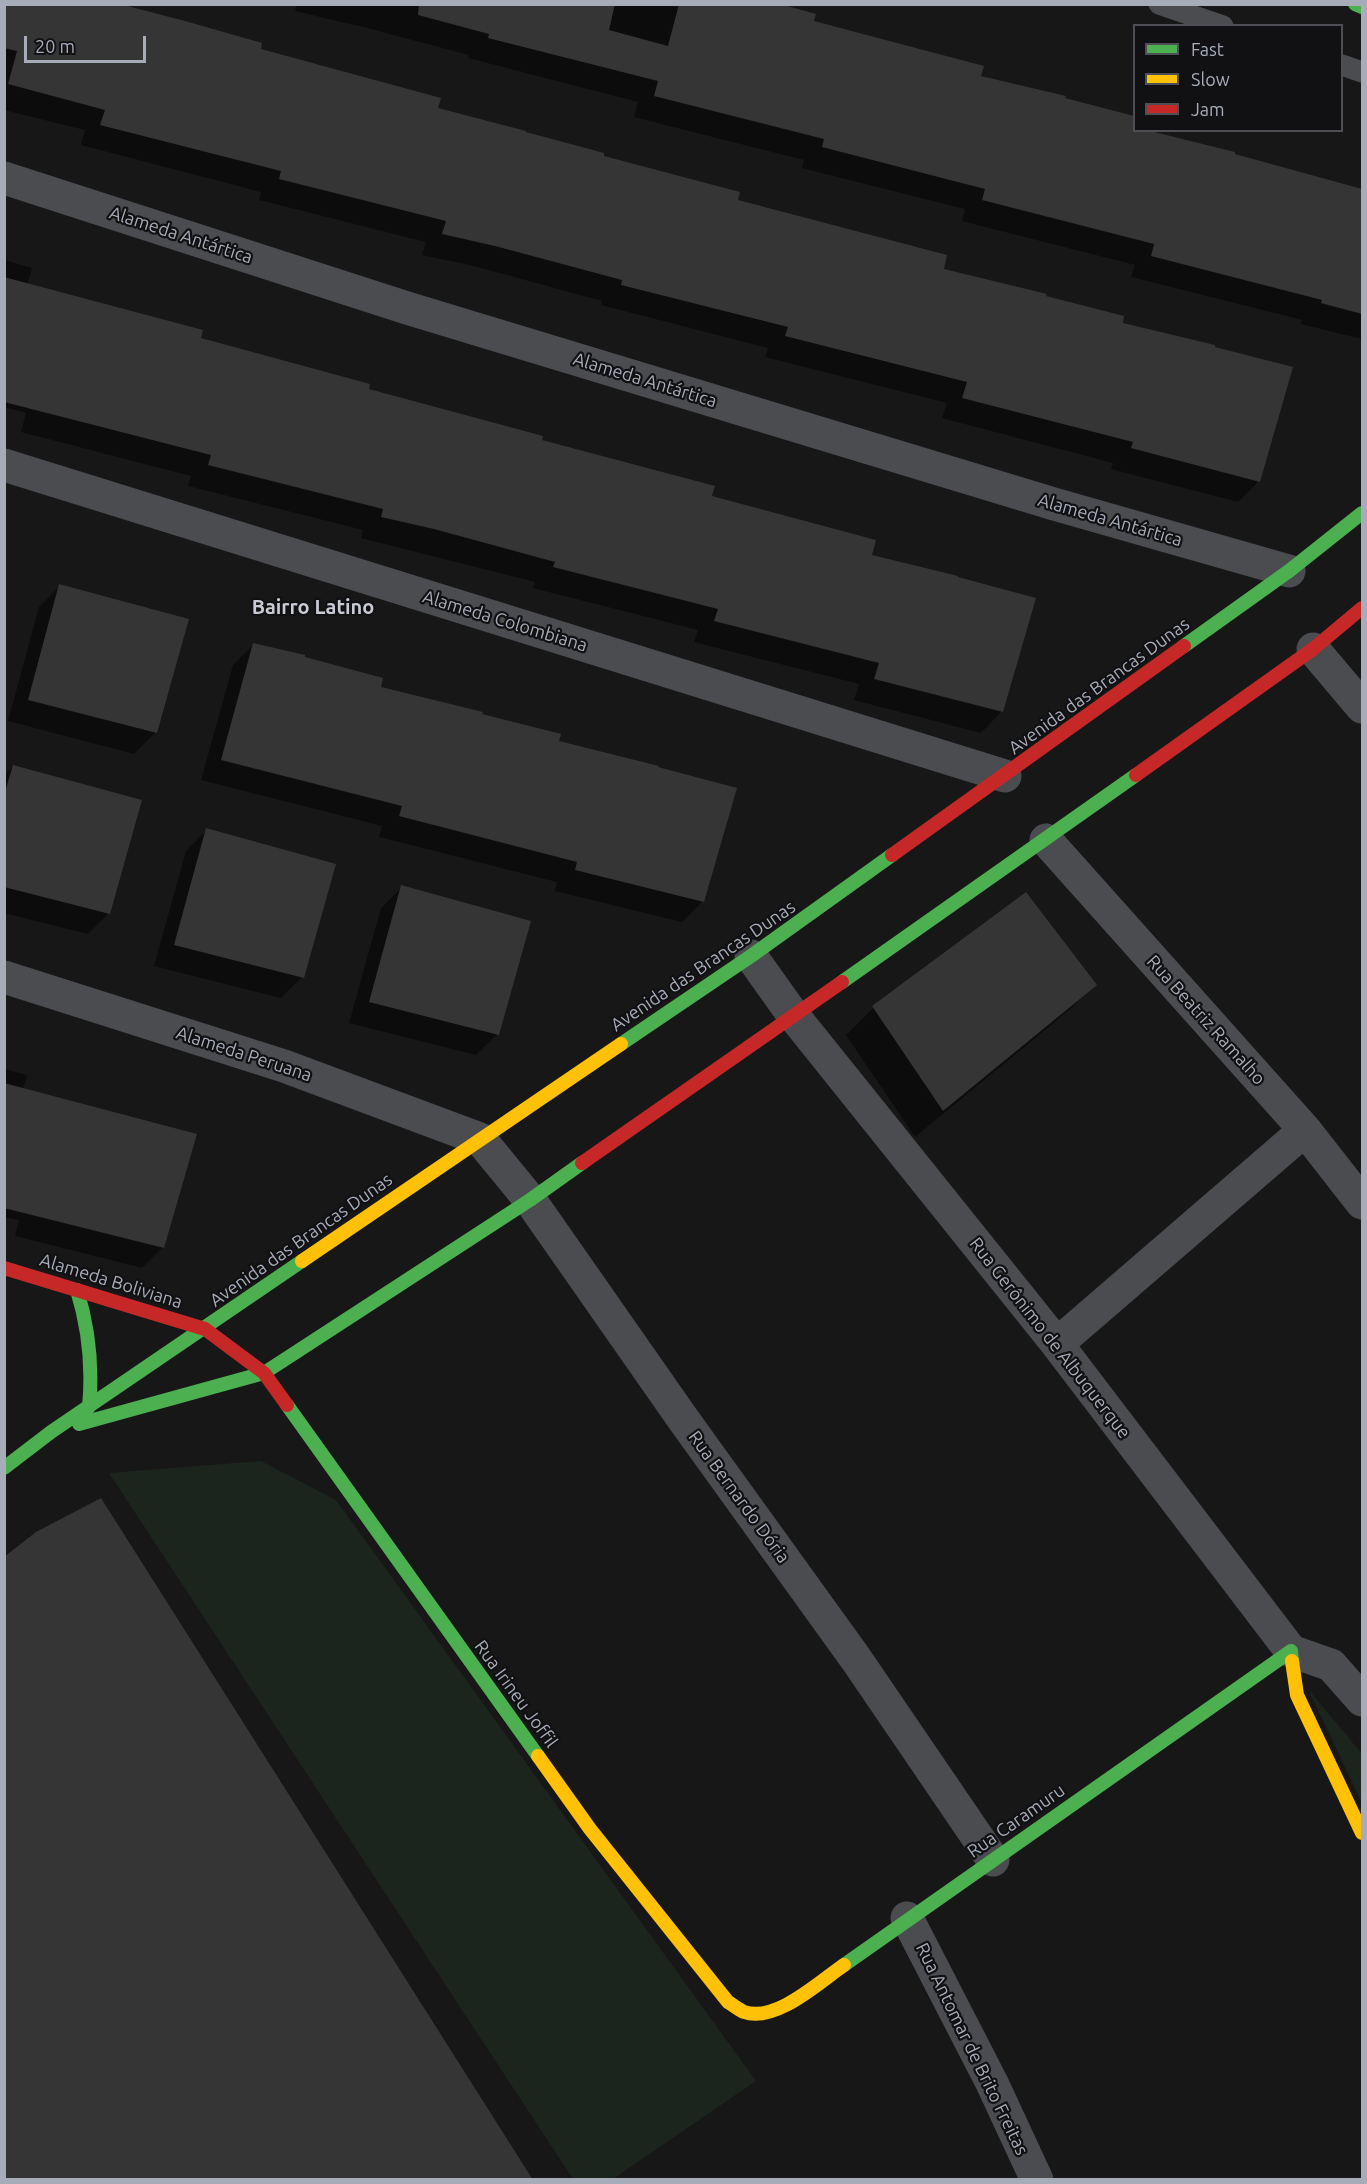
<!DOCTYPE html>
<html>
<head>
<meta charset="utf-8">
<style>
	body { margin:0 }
	#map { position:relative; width:1367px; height:2184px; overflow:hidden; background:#171717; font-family:Ubuntu,sans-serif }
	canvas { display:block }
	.frame { position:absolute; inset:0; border:6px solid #a7acb9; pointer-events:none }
	.legend { position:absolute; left:1133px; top:24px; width:210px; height:108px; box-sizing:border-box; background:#111113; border:2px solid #4d4f55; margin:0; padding:8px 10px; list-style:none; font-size:18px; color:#a7acb9 }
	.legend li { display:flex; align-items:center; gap:12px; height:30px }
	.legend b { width:30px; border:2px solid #4d4f55 }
	.scale { position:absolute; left:24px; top:36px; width:122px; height:27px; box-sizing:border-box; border:3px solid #a7acb9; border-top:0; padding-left:8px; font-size:18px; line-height:21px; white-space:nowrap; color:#a7acb9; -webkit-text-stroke:4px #111113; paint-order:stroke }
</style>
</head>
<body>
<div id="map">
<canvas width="1367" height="2184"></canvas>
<div class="frame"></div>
<ul class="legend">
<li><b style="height:8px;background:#4caf50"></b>Fast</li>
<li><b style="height:8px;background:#ffc107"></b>Slow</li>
<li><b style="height:8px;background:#c62828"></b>Jam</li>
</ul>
<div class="scale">20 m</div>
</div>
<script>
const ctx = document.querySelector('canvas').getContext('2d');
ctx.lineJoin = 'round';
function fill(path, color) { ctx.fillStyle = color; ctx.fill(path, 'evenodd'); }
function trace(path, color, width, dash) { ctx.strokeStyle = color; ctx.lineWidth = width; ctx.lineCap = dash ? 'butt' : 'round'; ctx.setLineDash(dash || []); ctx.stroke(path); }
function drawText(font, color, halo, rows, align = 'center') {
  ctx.font = font + ' Ubuntu,sans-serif'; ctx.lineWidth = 4.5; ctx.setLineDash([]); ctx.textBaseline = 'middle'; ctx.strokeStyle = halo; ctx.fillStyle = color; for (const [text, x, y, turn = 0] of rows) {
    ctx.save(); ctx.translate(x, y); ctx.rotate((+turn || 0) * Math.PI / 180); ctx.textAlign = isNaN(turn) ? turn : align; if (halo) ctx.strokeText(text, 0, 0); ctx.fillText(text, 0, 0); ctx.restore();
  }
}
fill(new Path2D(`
	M 261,1461 L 336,1500 L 756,2081 L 613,2179 L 573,2179 L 109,1473 Z
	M 1308,1689 L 1362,1754 L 1362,1803 Z`), '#1c241e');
fill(new Path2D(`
	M 4,4 L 259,50 L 436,109 L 602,157 L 942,270 L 1044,297 L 1121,324 L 1259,481 L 1238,502 L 1111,469 L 1113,463 L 942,418 L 947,403 L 765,357 L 768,348 L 601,305 L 602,301 L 474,266 L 422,255 L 426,242 L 259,200 L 261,192 L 81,145 L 85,130 L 4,110 Z
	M 297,4 L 775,4 L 812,22 L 979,77 L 1134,118 L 1134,130 L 1362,191 L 1362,339 L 1301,324 L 1302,320 L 1131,277 L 1135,265 L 962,221 L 965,209 L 802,168 L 804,160 L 634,117 L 638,102 L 468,58 L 469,55 L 367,28 L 295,11 Z
	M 4,260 L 32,268 L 27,285 L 199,339 L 540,441 L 710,497 L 870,556 L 1034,599 L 1001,712 L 981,733 L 854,700 L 859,684 L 694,642 L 698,630 L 533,588 L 535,582 L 361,538 L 363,530 L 188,486 L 191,476 L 21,432 L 26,413 L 4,407 Z
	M 60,586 L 187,620 L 155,733 L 134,754 L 8,721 L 39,607 Z
	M 254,644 L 379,688 L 481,715 L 557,742 L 703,901 L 682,922 L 555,891 L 557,882 L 379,837 L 382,826 L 201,780 L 233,665 Z
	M 13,767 L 109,913 L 88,934 L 4,913 L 4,775 Z
	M 207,830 L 302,977 L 281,998 L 154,966 L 186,851 Z
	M 402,887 L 497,1034 L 476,1055 L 349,1023 L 381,908 Z
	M 1026,894 L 1095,984 L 1068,1011 L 915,1137 L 846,1035 L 873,1008 Z
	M 4,1069 L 27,1075 L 23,1089 L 163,1247 L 142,1268 L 15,1236 L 19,1220 L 4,1217 Z`), '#0007');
fill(new Path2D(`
	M 4,4 L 120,4 L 185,21 L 262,43 L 261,49 L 441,98 L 438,108 L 526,131 L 526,132 L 604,153 L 604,156 L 740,192 L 738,200 L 947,255 L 944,269 L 1047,294 L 1046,296 L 1124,316 L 1123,323 L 1215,345 L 1215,347 L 1293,367 L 1260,482 L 1131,448 L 1133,442 L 962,398 L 967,382 L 785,336 L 788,327 L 621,285 L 622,280 L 495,246 L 442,234 L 446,221 L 279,179 L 281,171 L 100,125 L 105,110 L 8,84 L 17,51 L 4,48 Z
	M 419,4 L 615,4 L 609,30 L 668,46 L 679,4 L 780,4 L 816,14 L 814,21 L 984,66 L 981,76 L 1066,96 L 1065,98 L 1134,116 L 1134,130 L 1146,130 L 1235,152 L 1235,154 L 1362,189 L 1362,314 L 1321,303 L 1322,300 L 1151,256 L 1154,244 L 982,200 L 985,189 L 822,147 L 824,139 L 654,96 L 658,81 L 488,38 L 489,34 L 418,15 Z
	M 4,277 L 203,330 L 201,338 L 370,384 L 369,389 L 543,436 L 542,440 L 715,486 L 712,496 L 876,540 L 872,555 L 958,576 L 958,577 L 1036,598 L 1003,712 L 874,679 L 879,663 L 714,621 L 718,609 L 553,567 L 555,562 L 434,529 L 381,517 L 383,509 L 208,465 L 211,455 L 4,402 Z
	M 59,584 L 189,619 L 157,733 L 28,700 Z
	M 253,643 L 305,655 L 305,657 L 383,678 L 381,687 L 483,712 L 482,714 L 561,734 L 559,741 L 659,766 L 658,767 L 737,788 L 704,902 L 575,870 L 577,862 L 399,816 L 402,806 L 221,760 Z
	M 13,765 L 142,800 L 110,914 L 4,887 L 4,795 Z
	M 206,828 L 336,864 L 304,978 L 174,945 Z
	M 401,885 L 531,921 L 499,1035 L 369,1002 Z
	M 1026,892 L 1097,985 L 943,1111 L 872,1006 Z
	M 4,1083 L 197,1134 L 164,1248 L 4,1208 Z
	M 101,1498 L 533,2180 L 4,2180 L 4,1557 L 36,1532 Z`), '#353536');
trace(new Path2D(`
	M 1159,4 L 1223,26
	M 1342,65 L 1362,72`), '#4a4c50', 21);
trace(new Path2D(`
	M 4,178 L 407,308 L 1054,504 L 1289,571
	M 4,465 L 1005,776
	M 1313,649 L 1362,707
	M 1046,840 L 1305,1130 L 1362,1203
	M 751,956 L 793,1015 L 1057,1344 L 1291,1651 L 1331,1665 L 1362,1700
	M 4,977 L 284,1066 L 480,1139 L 530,1200 L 683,1419 L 856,1659 L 993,1860
	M 1057,1344 L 1305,1130
	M 907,1918 L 992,2083 L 1037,2180`), '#4a4c50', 33);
trace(new Path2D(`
	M 1355,4 L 1362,7
	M 1184,646 L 1289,571 L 1362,513
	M 842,982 L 1136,775
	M 621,1044 L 751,956 L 892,855
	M 77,1290 C 89,1329 93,1366 89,1407
	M 287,1405 L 538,1756
	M 79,1424 L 264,1373 L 530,1200 L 582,1163
	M 4,1468 L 51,1432 L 302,1261
	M 844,1965 L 1291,1651 L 1292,1661`), '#4caf50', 14);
trace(new Path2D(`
	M 302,1261 L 621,1044
	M 1292,1661 L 1297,1695 L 1362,1833
	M 538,1756 L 590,1829 L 728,2002 C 733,2005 739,2010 744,2012 C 776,2023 819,1982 844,1965`), '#ffc107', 14);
trace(new Path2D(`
	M 1136,775 L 1313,649 L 1362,608
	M 892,855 L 1184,646
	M 582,1163 L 842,982
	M 4,1268 L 205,1329 L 264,1373 L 287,1405`), '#c62828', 14);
drawText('18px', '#a7acb9', '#111113', [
	["Alameda Antártica",181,235,18],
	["Alameda Antártica",645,380,17],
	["Alameda Antártica",1110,520,16],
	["Alameda Colombiana",505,621,17],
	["Avenida das Brancas Dunas",1099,686,-36],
	["Avenida das Brancas Dunas",703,966,-34],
	["Rua Beatriz Ramalho",1206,1020,48],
	["Alameda Peruana",244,1054,18],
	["Avenida das Brancas Dunas",301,1240,-35],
	["Alameda Boliviana",111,1281,17],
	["Rua Gerônimo de Albuquerque",1050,1338,52],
	["Rua Bernardo Dória",739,1497,54],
	["Rua Irineu Joffil",516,1694,54],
	["Rua Caramuru",1016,1821,-35],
	["Rua Antomar de Brito Freitas",972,2049,64]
]);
drawText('bold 20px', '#c8cbd4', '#111113', [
	["Bairro Latino",313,607]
]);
</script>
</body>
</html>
